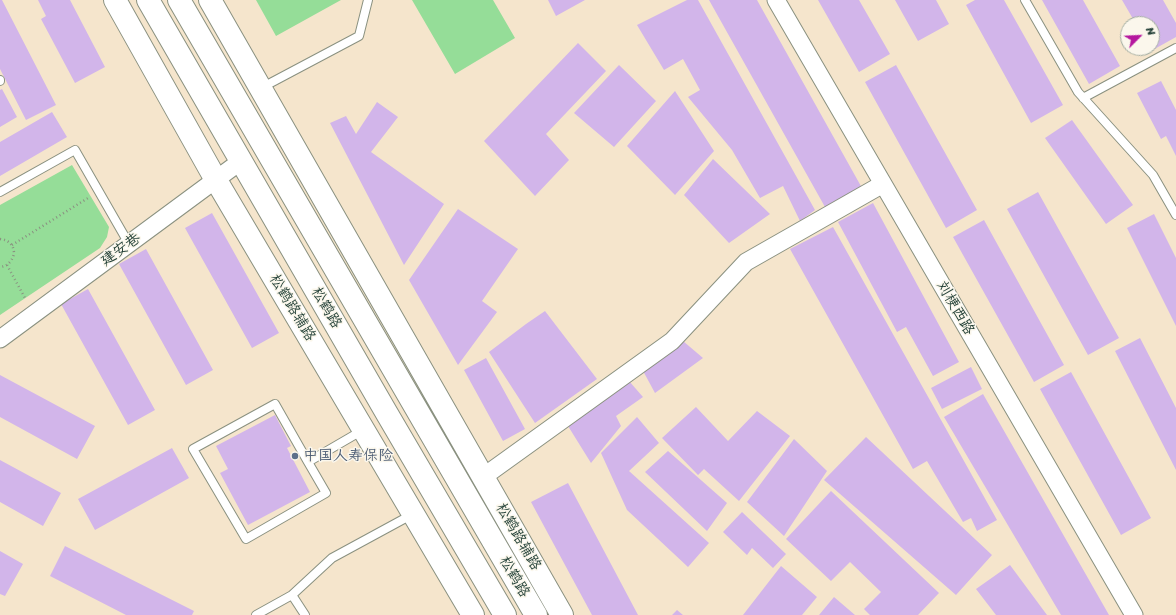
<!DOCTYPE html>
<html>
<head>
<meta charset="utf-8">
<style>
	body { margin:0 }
	#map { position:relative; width:1176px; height:615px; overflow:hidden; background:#f5e5cc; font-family:Sriracha,sans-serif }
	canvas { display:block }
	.north { position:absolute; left:1120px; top:16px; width:40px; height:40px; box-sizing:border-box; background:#fbf7ec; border:1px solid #a3ada2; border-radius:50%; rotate:66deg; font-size:11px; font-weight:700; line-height:16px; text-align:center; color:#1f3d34 }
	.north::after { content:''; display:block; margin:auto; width:14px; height:18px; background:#b5179e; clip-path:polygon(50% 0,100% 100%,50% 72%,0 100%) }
</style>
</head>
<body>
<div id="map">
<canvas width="1176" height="615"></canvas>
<div class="north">N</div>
</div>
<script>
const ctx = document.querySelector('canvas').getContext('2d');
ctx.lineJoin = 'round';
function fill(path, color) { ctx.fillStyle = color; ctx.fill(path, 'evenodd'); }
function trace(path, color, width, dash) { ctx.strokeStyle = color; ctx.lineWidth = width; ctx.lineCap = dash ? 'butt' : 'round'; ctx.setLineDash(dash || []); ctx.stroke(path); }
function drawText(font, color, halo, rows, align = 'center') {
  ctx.font = font + ' Sriracha,"LXGW WenKai TC",sans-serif'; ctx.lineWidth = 3; ctx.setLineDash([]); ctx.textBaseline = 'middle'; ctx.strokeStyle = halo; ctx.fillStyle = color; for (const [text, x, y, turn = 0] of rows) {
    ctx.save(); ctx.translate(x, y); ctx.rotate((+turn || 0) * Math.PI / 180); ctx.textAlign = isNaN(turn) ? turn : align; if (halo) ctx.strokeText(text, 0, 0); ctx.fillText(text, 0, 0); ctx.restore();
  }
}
fill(new Path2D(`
	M 256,0 L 341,0 L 276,36 Z
	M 412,0 L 493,0 L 515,38 L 455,74 Z
	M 72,165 L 109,227 L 107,237 L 100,248 L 0,315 L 0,205 Z`), '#95dd98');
fill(new Path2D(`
	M 0,0 L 2,0 L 56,105 L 26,120 L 0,69 Z
	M 38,0 L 70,0 L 105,67 L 75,83 L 41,19 L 46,16 Z
	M 548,0 L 585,0 L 556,16 Z
	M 687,0 L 698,0 L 815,210 L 800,221 L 783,186 L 760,198 L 732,150 L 688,97 L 700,90 L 683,59 L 664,70 L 637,25 Z
	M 709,0 L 757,0 L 862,188 L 825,207 Z
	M 818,0 L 859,0 L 890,54 L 859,72 Z
	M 895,0 L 936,0 L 949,24 L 918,41 Z
	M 975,0 L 1004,0 L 1063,105 L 1031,123 L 966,5 Z
	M 1042,0 L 1083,0 L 1120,66 L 1089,84 Z
	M 1122,0 L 1163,0 L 1176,23 L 1176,37 L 1151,51 L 1149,48 L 1152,48 L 1152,24 L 1136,24 Z
	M 578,43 L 606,71 L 546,134 L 569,160 L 535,196 L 484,141 Z
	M 619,65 L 656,101 L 614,147 L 574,113 Z
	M 896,65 L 977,210 L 946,228 L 865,82 Z
	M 1161,81 L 1176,110 L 1176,156 L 1166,136 L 1161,139 L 1137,93 Z
	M 2,89 L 17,117 L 0,127 L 0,90 Z
	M 675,91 L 714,151 L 675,195 L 627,146 Z
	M 377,102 L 398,117 L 371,152 L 444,204 L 404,265 L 330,123 L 346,116 L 356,134 Z
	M 52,112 L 67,137 L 0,176 L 0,142 Z
	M 1072,120 L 1133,205 L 1106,224 L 1045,138 Z
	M 713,159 L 770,214 L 729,243 L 684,195 Z
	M 1038,192 L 1119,338 L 1088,355 L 1007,209 Z
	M 873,203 L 959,362 L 933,376 L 906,327 L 897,332 L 838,222 Z
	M 458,209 L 518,249 L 482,301 L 497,312 L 458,365 L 409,280 Z
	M 212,213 L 279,333 L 252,348 L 185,228 Z
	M 1154,214 L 1176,258 L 1176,326 L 1127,228 Z
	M 984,220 L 1064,365 L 1034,382 L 953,237 Z
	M 833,227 L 997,520 L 977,531 L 971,518 L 963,522 L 927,461 L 913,469 L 790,249 Z
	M 146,249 L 213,370 L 186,385 L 119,264 Z
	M 88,289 L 155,410 L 128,425 L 61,304 Z
	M 545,311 L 597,379 L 535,423 L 489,352 L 526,324 Z
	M 1140,338 L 1176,408 L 1176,470 L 1115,351 Z
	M 683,341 L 703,358 L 655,393 L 642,369 Z
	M 486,358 L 525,429 L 503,441 L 464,370 Z
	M 971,367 L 982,389 L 942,409 L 931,388 Z
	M 1071,372 L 1151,518 L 1121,535 L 1040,389 Z
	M 0,375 L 95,426 L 77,459 L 0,417 Z
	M 629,381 L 643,397 L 616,416 L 621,426 L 591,463 L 568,426 Z
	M 983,394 L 1109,615 L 1061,615 L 944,417 Z
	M 696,407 L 728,441 L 757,411 L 790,436 L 739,501 L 704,469 L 698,475 L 662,438 Z
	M 275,415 L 291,446 L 287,448 L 310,492 L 248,525 L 220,473 L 228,469 L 216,446 Z
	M 637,417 L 659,443 L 629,471 L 709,543 L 688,567 L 627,510 L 601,453 Z
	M 866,437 L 992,555 L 956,595 L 824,480 Z
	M 794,439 L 827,471 L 784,536 L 747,502 Z
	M 172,448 L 189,478 L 95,530 L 78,499 Z
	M 668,451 L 727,503 L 707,531 L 645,472 Z
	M 0,460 L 61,493 L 43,526 L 0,502 Z
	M 568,483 L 638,615 L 592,615 L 531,502 Z
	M 831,491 L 939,593 L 918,615 L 870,615 L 864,609 L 881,592 L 850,562 L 831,581 L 786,539 Z
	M 742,512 L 786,554 L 773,568 L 752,548 L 747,555 L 723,532 Z
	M 65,546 L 194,611 L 192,615 L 126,615 L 50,576 Z
	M 0,551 L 23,564 L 5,596 L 0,594 Z
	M 1010,565 L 1047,615 L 996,615 L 976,589 Z
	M 781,566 L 817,597 L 802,615 L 743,615 Z
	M 834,597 L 855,615 L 819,615 Z
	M 677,610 L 683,615 L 672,615 Z`), '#d2b5ea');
const lane = new Path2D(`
	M 1025,0 L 1078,92 L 1153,175 L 1176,215
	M 0,80 L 0,81
	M 261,88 L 359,36 L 368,0
	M 1083,98 L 1176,48
	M 0,192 L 75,150 L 129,244
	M 308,462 L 275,404 L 193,449 L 246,539 L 326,493 L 308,462 L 363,430
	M 256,615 L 292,595
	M 305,615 L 292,595 L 332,558 L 413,514`);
const street = new Path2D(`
	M 776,0 L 1134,615
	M 0,339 L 241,161
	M 483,477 L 672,341 L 746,262 L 883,184`);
const secondary = new Path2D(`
	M 115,0 L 216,180 L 473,615
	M 148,0 L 386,412 L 505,615
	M 179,0 L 536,615
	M 210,0 L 562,615`);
trace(lane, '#8a9180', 10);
trace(street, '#8a9180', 19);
trace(secondary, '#8a9180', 24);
trace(new Path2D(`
	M 0,239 C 9,240 14,245 14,254 C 12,261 8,266 0,267
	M 12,245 L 88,198
	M 7,265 L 26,300`), '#8a9180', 2.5, [1, 3]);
trace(lane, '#fff', 8);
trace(street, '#fff', 17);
trace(secondary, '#fff', 22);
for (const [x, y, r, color] of [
	[295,456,4,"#5c6f8a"]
]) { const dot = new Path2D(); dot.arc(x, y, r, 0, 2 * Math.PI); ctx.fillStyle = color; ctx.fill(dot); trace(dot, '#fbf7ec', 1.5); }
drawText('15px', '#1f3d34', '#fbf7ec', [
	["建安巷",121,250,-36],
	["松鹤路辅路",292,308,59],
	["松鹤路",326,308,60],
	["刘梗西路",955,308,60],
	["松鹤路辅路",518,537,60],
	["松鹤路",514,577,60]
]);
drawText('15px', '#4e5e75', '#fbf7ec', [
	["中国人寿保险",303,456]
], 'left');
</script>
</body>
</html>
